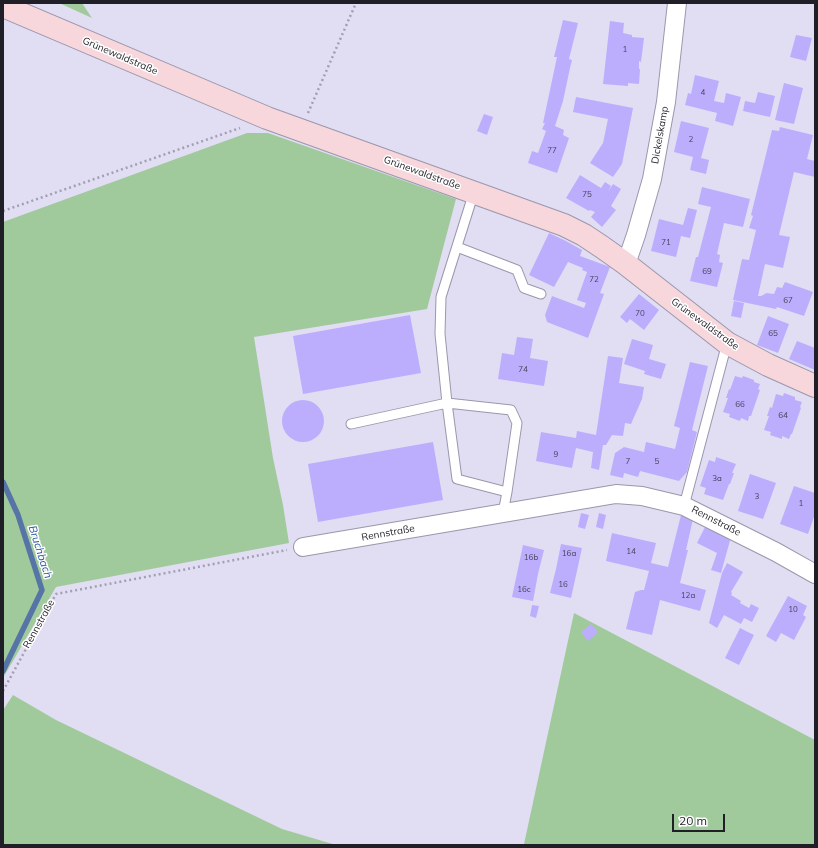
<!DOCTYPE html>
<html>
<head>
<meta charset="utf-8">
<style>
	body { margin:0 }
	#map { position:relative; width:818px; height:848px; overflow:hidden; background:#e1def4; font-family:Mulish,sans-serif }
	canvas { display:block }
	.frame { position:absolute; inset:0; border:4px solid #201f27; pointer-events:none }
	.scale { position:absolute; left:672px; top:814px; width:53px; height:18px; box-sizing:border-box; border:2px solid #201f27; border-top:0; padding-left:5px; font-size:12px; line-height:14px; white-space:nowrap; color:#201f27; -webkit-text-stroke:3px #fff; paint-order:stroke }
</style>
</head>
<body>
<div id="map">
<canvas width="818" height="848"></canvas>
<div class="frame"></div>
<div class="scale">20 m</div>
</div>
<script>
const ctx = document.querySelector('canvas').getContext('2d');
ctx.lineJoin = 'round';
function paint(path, color) {
  ctx.fillStyle = color;
  ctx.fill(path, 'evenodd');
}
function shape(rows) {
  const path = new Path2D();
  for (const r of rows) {
    if (r.length === 3) {
      path.moveTo(r[0] + r[2], r[1]);
      path.arc(r[0], r[1], r[2], 0, 2 * Math.PI);
      continue;
    }
    path.moveTo(r[0], r[1]);
    for (let i = 2; i < r.length; i += 2) path.lineTo(r[i], r[i + 1]);
  }
  return path;
}
function stroke(path, color, width, dash) {
  ctx.strokeStyle = color;
  ctx.lineWidth = width;
  ctx.lineCap = dash ? 'butt' : 'round';
  ctx.setLineDash(dash || []);
  ctx.stroke(path);
}
function drawText(font, color, halo, rows, align = 'center') {
  ctx.font = font + ' Mulish,sans-serif';
  ctx.lineWidth = 3;
  ctx.setLineDash([]);
  ctx.textBaseline = 'middle';
  ctx.strokeStyle = halo;
  ctx.fillStyle = color;
  for (const [text, x, y, turn = 0] of rows) {
    ctx.save();
    ctx.translate(x, y);
    ctx.rotate((+turn || 0) * Math.PI / 180);
    ctx.textAlign = isNaN(turn) ? turn : align;
    if (halo) ctx.strokeText(text, 0, 0);
    ctx.fillText(text, 0, 0);
    ctx.restore();
  }
}
paint(shape([
	[59,3,82,3,92,18],
	[247,133,268,133,456,199,427,309,254,337,273,458,283,505,289,543,56,587,3,678,3,222],
	[574,613,815,740,815,845,513,845,524,844],
	[13,695,56,720,282,829,336,845,3,845,3,710]
]), '#a1ca9c');
stroke(shape([
	[3,482,18,515,42,590,3,671]
]), '#5774a6', 5.5);
paint(shape([
	[563,20,578,23,569,59,572,60,570,68,563,101,555,126,564,130,563,135,569,138,557,173,528,163,532,151,538,153,546,131,542,129,545,123,543,123,557,57,554,57],
	[610,21,624,23,623,33,632,35,632,37,644,38,641,62,639,61,639,69,640,69,639,84,628,83,628,86,603,84],
	[796,35,812,38,806,61,790,57],
	[695,75,719,81,714,101,724,103,726,93,741,97,733,126,715,121,717,113,685,105,688,93,691,94],
	[784,83,803,88,794,124,775,120],
	[758,92,775,96,770,117,743,111,745,101,755,103],
	[576,97,633,108,622,164,613,177,590,163,603,143,608,119,573,112],
	[484,114,493,117,487,135,477,131],
	[681,121,709,128,701,158,709,160,706,174,690,170,693,157,674,152],
	[780,127,813,135,807,159,815,161,815,177,794,172,779,235,790,237,783,268,765,264,758,296,761,296,765,294,766,293,774,294,777,287,782,288,785,282,813,292,804,316,777,307,776,309,733,300,742,259,749,260,756,230,749,228,753,216,751,215,772,130,779,131],
	[580,175,601,188,605,182,611,186,608,192,613,184,621,189,611,206,616,210,602,227,591,217,595,212,590,210,589,211,566,198],
	[702,187,750,199,743,227,724,223,717,254,720,255,719,262,723,263,717,287,690,281,696,257,698,257,711,207,698,204],
	[688,208,697,210,690,238,681,236,676,257,651,251,659,219,683,225],
	[549,233,566,241,582,250,580,256,610,267,600,293,604,294,588,338,547,322,545,315,552,296,584,308,586,303,577,300,587,272,582,270,583,268,568,262,554,287,529,275],
	[639,294,659,310,644,330,630,319,627,323,620,317],
	[734,301,744,303,741,318,731,316],
	[410,315,421,373,303,394,293,336],
	[768,316,789,324,778,353,757,345],
	[517,337,533,339,530,358,548,361,544,386,498,379,502,353,514,355],
	[632,339,653,345,649,359,666,364,661,379,644,374,645,371,624,364],
	[797,341,815,348,815,370,789,359],
	[608,356,623,358,619,383,644,387,642,399,631,424,625,423,623,436,612,435,606,445,603,445,599,470,591,468,593,452,576,448,572,468,536,461,541,432,576,438,577,431,596,435],
	[690,362,708,366,692,430,697,432,687,472,679,481,640,471,638,477,624,473,623,478,610,475,615,453,624,447,644,452,646,442,675,449,680,428,674,426],
	[735,376,742,378,743,376,754,380,754,382,760,384,758,389,760,390,751,416,749,416,748,421,741,418,740,421,729,417,730,414,723,412,728,398,726,398,729,389,730,390],
	[784,393,795,397,795,400,802,402,800,407,801,408,792,434,791,434,789,439,782,436,782,439,770,435,771,432,764,430,769,416,767,416,770,407,772,408,776,394,783,396],
	[303,421,21],
	[433,442,443,500,318,522,308,464],
	[716,457,736,464,732,473,734,473,730,484,729,484,723,500,704,494,706,488,700,486,709,460,715,462],
	[750,474,776,483,763,519,738,511],
	[794,486,815,493,815,514,808,534,780,524],
	[581,513,589,515,585,529,578,527],
	[599,513,606,515,603,529,596,527],
	[681,515,693,519,686,550,688,550,686,558,680,583,706,590,700,611,660,600,652,635,626,629,635,592,641,590,644,590,649,571,606,561,612,533,656,543,651,563,668,567],
	[706,525,731,537,721,573,711,570,717,553,697,543],
	[561,544,582,548,571,598,550,593,556,569],
	[523,545,544,550,538,574,533,601,512,597],
	[727,563,743,572,731,592,732,593,731,595,741,601,740,603,749,608,751,604,759,608,752,622,744,618,741,624,724,615,717,628,709,623,722,573],
	[788,596,807,606,803,615,806,617,794,640,781,633,776,642,766,636],
	[532,605,539,606,536,618,530,616],
	[591,624,598,632,588,641,581,632],
	[740,628,754,635,739,665,725,658]
]), '#bcaefd');
const lane = shape([
	[457,247,517,270,524,288,541,294],
	[351,424,447,403,440,334,441,297,474,192],
	[684,506,727,343],
	[503,513,507,492,517,423,511,410,447,403,457,479,507,492]
]);
const street = shape([
	[626,264,636,235,652,179,666,102,677,3],
	[303,547,616,494,642,496,684,506,776,552,815,574]
]);
const secondary = shape([
	[3,6,267,118,564,225,584,235,602,247,626,264,727,343,768,365,815,386]
]);
stroke(lane, '#9a97ac', 11);
stroke(street, '#9a97ac', 20);
stroke(secondary, '#9a97ac', 24);
stroke(shape([
	[308,113,356,3],
	[3,211,240,128],
	[3,691,56,594,287,550]
]), '#a19fb0', 2.5, [2, 3]);
stroke(lane, '#fff', 9);
stroke(street, '#fff', 18);
stroke(secondary, '#f7d6dc', 22);
drawText('8px', '#47435c', null, [
	["1",625,50],
	["4",703,93],
	["2",691,140],
	["77",552,151],
	["75",587,195],
	["71",666,243],
	["69",707,272],
	["72",594,280],
	["67",788,301],
	["70",640,314],
	["65",773,334],
	["74",523,370],
	["66",740,405],
	["64",783,416],
	["9",556,455],
	["7",628,462],
	["5",657,462],
	["3a",717,479],
	["3",757,497],
	["1",801,504],
	["14",631,552],
	["16a",569,554],
	["16b",531,558],
	["16",563,585],
	["16c",524,590],
	["12a",688,596],
	["10",793,610]
]);
drawText('10px', '#201f27', '#fff', [
	["Grünewaldstraße",120,56,23],
	["Dickelskamp",660,135,-80],
	["Grünewaldstraße",422,173,20],
	["Grünewaldstraße",705,324,36],
	["Rennstraße",716,521,27],
	["Rennstraße",388,533,-10],
	["Rennstraße",39,624,-61]
]);
drawText('italic 11px', '#1b4f9f', '#fff', [
	["Bruchbach",40,552,72]
]);
</script>
</body>
</html>
